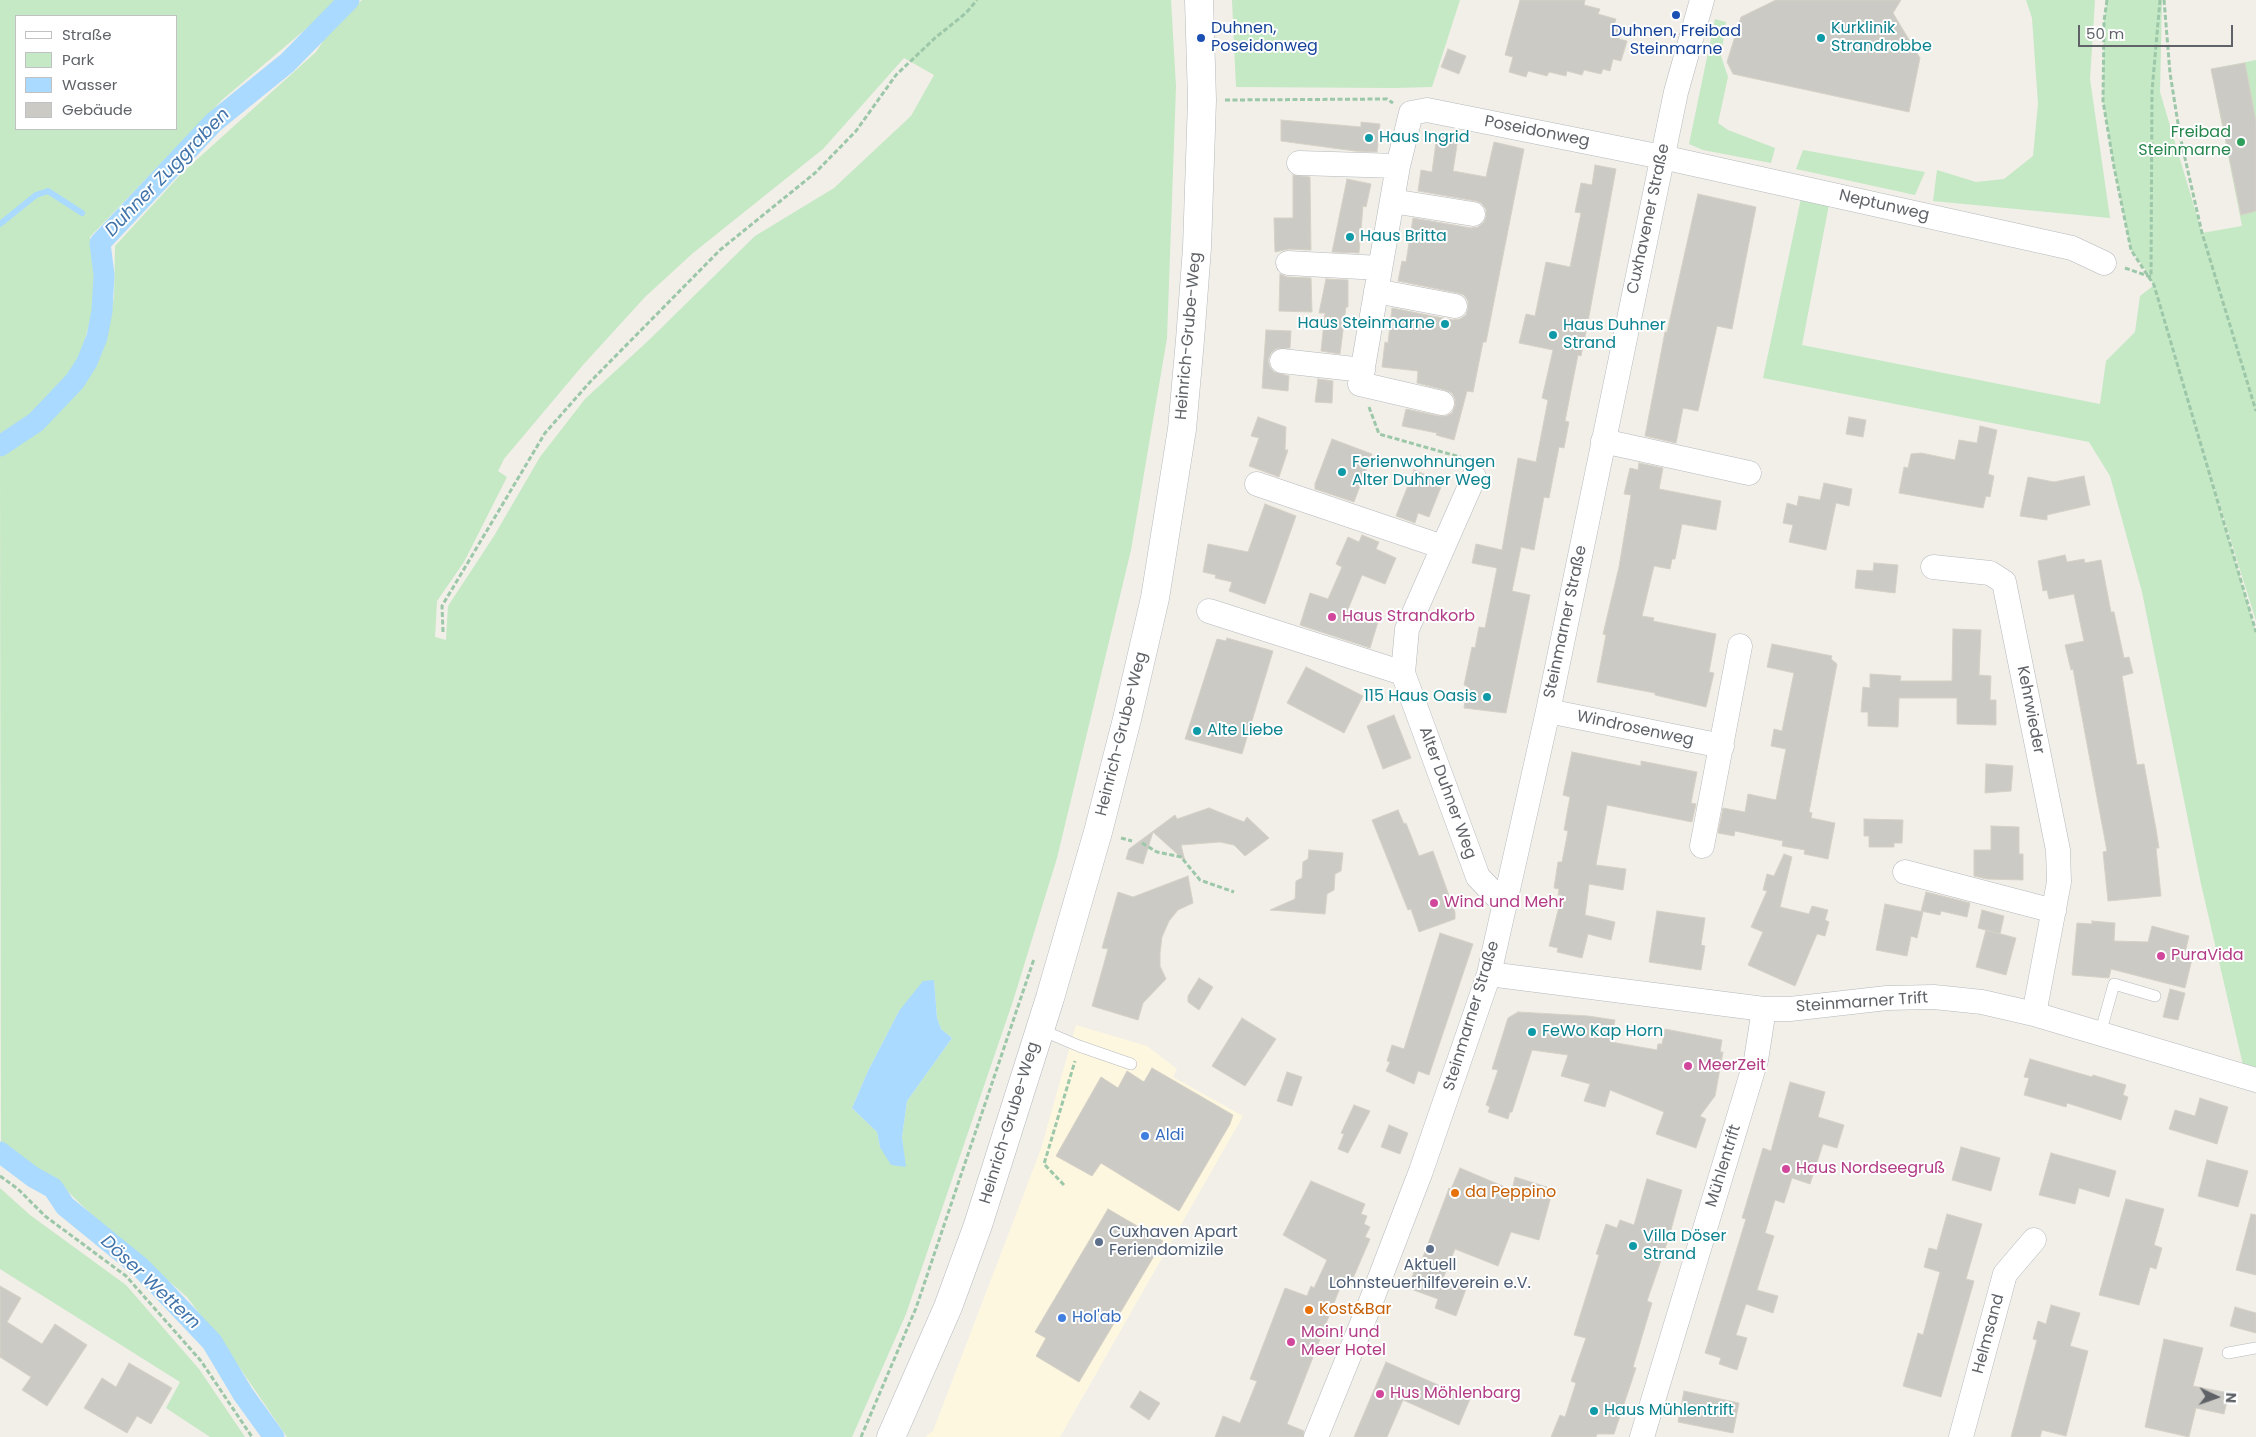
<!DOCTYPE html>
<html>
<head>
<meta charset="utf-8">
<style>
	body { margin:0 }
	#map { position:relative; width:2256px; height:1437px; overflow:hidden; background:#f1efe8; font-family:Poppins,sans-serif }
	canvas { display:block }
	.legend { position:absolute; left:15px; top:15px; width:162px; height:115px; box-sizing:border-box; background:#fff; border:1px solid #bfc1c3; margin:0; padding:6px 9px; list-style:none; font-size:15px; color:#5f6368 }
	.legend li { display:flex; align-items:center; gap:10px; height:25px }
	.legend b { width:25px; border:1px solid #bfc1c3 }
	.north { position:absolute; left:2191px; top:1372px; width:50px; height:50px; -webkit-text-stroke:4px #fff; paint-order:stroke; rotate:93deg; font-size:14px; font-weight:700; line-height:20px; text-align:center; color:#5f6368 }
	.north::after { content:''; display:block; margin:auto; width:18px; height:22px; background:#5f6368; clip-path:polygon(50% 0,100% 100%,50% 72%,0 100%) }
	.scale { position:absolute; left:2078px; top:25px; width:155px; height:22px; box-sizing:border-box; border:2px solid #5f6368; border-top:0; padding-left:6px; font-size:15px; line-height:18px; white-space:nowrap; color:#5f6368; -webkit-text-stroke:4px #fff; paint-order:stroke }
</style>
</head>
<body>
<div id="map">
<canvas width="2256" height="1437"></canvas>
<ul class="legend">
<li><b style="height:6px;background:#fff"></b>Straße</li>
<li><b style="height:14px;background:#c5e8c5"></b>Park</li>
<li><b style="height:14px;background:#aadaff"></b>Wasser</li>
<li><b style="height:14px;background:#cccac5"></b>Gebäude</li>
</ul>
<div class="north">N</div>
<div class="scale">50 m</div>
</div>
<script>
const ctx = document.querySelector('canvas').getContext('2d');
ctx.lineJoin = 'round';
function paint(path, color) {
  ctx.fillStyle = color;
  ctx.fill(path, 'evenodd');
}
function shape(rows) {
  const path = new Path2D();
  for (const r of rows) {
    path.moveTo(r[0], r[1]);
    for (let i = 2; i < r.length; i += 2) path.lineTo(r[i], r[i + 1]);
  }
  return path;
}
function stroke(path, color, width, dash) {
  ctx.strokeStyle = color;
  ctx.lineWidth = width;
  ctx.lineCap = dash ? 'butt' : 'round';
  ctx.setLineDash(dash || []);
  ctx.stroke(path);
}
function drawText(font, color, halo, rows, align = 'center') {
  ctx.font = font + ' Poppins,sans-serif';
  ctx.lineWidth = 4;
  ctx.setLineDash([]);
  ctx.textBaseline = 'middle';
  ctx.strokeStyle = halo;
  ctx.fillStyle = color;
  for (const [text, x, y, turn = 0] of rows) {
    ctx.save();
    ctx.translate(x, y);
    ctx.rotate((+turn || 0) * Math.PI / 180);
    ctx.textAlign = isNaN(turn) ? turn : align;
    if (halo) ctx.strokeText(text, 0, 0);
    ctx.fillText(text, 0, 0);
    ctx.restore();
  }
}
paint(shape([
	[1076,1025,1147,1046,1177,1069,1173,1077,1243,1116,1060,1437,925,1437,933,1431,1041,1149]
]), '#fef7e0');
paint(shape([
	[0,0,340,0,222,100,90,237,94,271,93,311,78,363,25,422,0,440],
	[16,16,176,16,176,129,16,129],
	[362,0,1171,0,1176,87,1167,338,1131,550,1057,858,1013,1001,906,1314,852,1437,287,1437,233,1358,187,1297,92,1215,63,1187,1,1142,0,455,45,423,79,392,105,341,114,297,115,246,182,173,316,52,333,26],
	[904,58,934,75,911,116,834,188,755,236,649,340,585,399,540,457,494,536,448,606,446,640,435,637,437,601,464,562,507,477,498,471,504,459,583,365,645,297,693,253,823,149],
	[934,981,937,1018,941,1029,952,1038,907,1101,902,1137,905,1166,880,1147,877,1132,852,1108,868,1071,899,1011],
	[1232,0,1460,0,1432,87,1394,88,1236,87],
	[2026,0,2095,0,2090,79,2110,218,1933,201,1937,170,1976,182,2004,179,2033,156,2038,104,2032,18],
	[2107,0,2162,0,2160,92,2202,233,2242,226,2211,69,2256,60,2256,621,2208,467,2256,632,2256,1080,2246,1078,2201,884,2142,592,2110,476,2089,442,1763,378,1803,189,1831,194,1802,345,2100,404,2106,361,2135,332,2140,296,2153,286,2151,277,2131,250,2114,167,2103,101,2104,21],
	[1715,19,1726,22,1721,56,1728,77,1718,123,1728,130,1775,148,1771,163,1703,150,1689,144],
	[1803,150,1925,172,1915,195,1796,169],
	[0,1188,30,1215,126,1285,199,1369,245,1437,210,1437,166,1408,180,1382,0,1269]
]), '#c5e8c5');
paint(shape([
	[934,980,937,1018,941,1029,952,1038,907,1101,902,1137,906,1167,891,1165,880,1147,877,1132,852,1108,868,1071,899,1011,923,981]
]), '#aadaff');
stroke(shape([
	[0,224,36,195,48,191,82,213]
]), '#aadaff', 6);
stroke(shape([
	[0,446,36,422,75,381,87,362,97,337,102,311,104,275,100,243,214,122,287,63,349,0],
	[0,1152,33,1177,53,1188,65,1206,140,1267,157,1284,212,1342,243,1394,274,1437]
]), '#aadaff', 21);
const building = shape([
	[1520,0,1585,0,1584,5,1600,9,1598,14,1616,19,1614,25,1622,27,1619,39,1627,41,1621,61,1613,59,1610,71,1603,69,1601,74,1584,70,1582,75,1567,71,1566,76,1549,72,1547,76,1528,71,1526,77,1509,72,1513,57,1505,55,1520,0],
	[1776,0,1901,0,1893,13,1920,58,1909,112,1733,74,1727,62,1741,17,1776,0],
	[1448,49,1466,56,1459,74,1441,67,1448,49],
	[2245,63,2256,122,2256,211,2241,215,2211,69,2245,63],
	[1281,120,1361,127,1361,122,1380,124,1377,152,1355,151,1281,141,1281,120],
	[1437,135,1458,138,1453,171,1486,177,1494,142,1524,149,1486,342,1483,342,1473,392,1467,391,1454,440,1436,435,1437,433,1402,426,1406,409,1439,416,1446,416,1452,413,1455,406,1455,399,1452,393,1445,390,1417,383,1418,371,1382,367,1385,342,1388,343,1392,308,1453,320,1460,319,1466,315,1468,309,1468,301,1464,295,1458,293,1398,281,1402,261,1406,262,1413,218,1471,228,1478,227,1484,222,1486,217,1486,209,1481,203,1476,201,1418,191,1421,170,1432,172,1437,135],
	[1595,165,1616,169,1587,327,1581,356,1578,355,1565,421,1569,422,1564,448,1559,447,1549,498,1544,497,1534,550,1521,547,1512,591,1530,595,1506,713,1464,708,1467,686,1464,685,1472,647,1475,648,1479,627,1485,628,1497,568,1472,563,1476,544,1502,550,1518,458,1536,462,1548,400,1542,398,1553,350,1519,343,1526,314,1535,316,1546,262,1570,267,1581,213,1575,212,1581,183,1592,185,1595,165],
	[1293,175,1310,177,1311,250,1289,249,1275,252,1274,218,1293,218,1293,175],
	[1347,179,1371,184,1366,207,1363,206,1359,253,1332,252,1347,179],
	[1698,194,1756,207,1732,329,1717,326,1698,411,1683,408,1676,443,1645,436,1665,332,1667,332,1698,194],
	[1280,274,1287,277,1311,278,1312,312,1279,311,1280,274],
	[1326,279,1348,280,1348,307,1346,307,1340,354,1321,351,1325,313,1319,313,1326,279],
	[1266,330,1291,331,1290,348,1276,349,1271,353,1268,360,1270,367,1274,372,1289,376,1288,391,1262,388,1266,330],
	[1318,379,1333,381,1332,403,1315,402,1318,379],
	[1258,417,1286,427,1285,450,1288,450,1279,477,1249,466,1259,438,1251,436,1258,417],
	[1849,417,1866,420,1863,437,1846,434,1849,417],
	[1980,426,1997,430,1988,474,1994,476,1990,497,1986,496,1983,508,1899,493,1904,467,1908,468,1911,454,1921,453,1955,460,1959,440,1977,443,1980,426],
	[1332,439,1372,454,1354,502,1315,489,1315,484,1332,439],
	[1639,463,1663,468,1659,489,1721,501,1716,530,1682,524,1675,559,1672,559,1670,569,1654,566,1642,616,1654,618,1653,621,1716,634,1709,672,1714,673,1706,707,1655,695,1655,693,1597,682,1606,635,1603,634,1619,567,1631,495,1624,494,1630,468,1638,470,1639,463],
	[1414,470,1443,482,1429,517,1418,513,1415,523,1396,516,1414,470],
	[2084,476,2090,505,2047,515,2047,520,2020,516,2028,477,2054,482,2084,476],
	[1824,483,1852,489,1849,506,1836,503,1826,550,1789,542,1793,525,1783,523,1787,503,1797,506,1799,496,1820,500,1824,483],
	[1265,504,1296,516,1265,604,1229,591,1232,582,1215,578,1216,575,1203,572,1208,544,1248,552,1265,504],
	[1362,535,1379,542,1376,549,1396,558,1385,584,1362,575,1347,612,1378,622,1370,648,1300,625,1310,593,1328,599,1342,567,1336,564,1348,537,1359,542,1362,535],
	[2065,555,2067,562,2084,559,2085,563,2101,560,2111,612,2114,612,2124,658,2129,657,2133,673,2122,676,2137,765,2144,764,2156,829,2159,848,2156,848,2161,896,2108,901,2103,852,2107,851,2073,669,2071,670,2065,645,2084,641,2074,594,2049,599,2047,590,2043,591,2038,561,2065,555],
	[1874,563,1898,565,1895,593,1855,588,1857,570,1873,571,1874,563],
	[1953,629,1981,630,1979,675,1991,676,1990,700,1996,700,1996,725,1957,724,1957,698,1899,698,1898,727,1868,726,1868,712,1861,712,1863,687,1870,688,1870,674,1901,676,1900,681,1952,681,1953,629],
	[1227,638,1273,651,1242,754,1185,739,1217,639,1226,641,1227,638],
	[1772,644,1832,656,1831,659,1837,664,1809,812,1812,813,1811,818,1835,823,1828,859,1804,854,1805,850,1782,846,1783,841,1735,831,1734,836,1718,833,1723,808,1745,812,1748,794,1776,800,1786,749,1771,746,1774,729,1782,731,1794,673,1767,667,1772,644],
	[1306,667,1363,696,1344,733,1287,703,1306,667],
	[1394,715,1411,758,1383,769,1367,726,1394,715],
	[1572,752,1641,766,1641,761,1697,772,1691,803,1696,804,1692,822,1607,805,1596,865,1626,869,1623,890,1589,884,1585,915,1615,922,1611,940,1588,934,1582,958,1557,952,1558,948,1549,946,1562,895,1558,895,1559,889,1554,888,1558,862,1562,862,1568,831,1564,830,1570,797,1563,795,1572,752],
	[1986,764,2013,766,2011,791,1985,793,1986,764],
	[1209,808,1244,822,1247,817,1269,838,1245,856,1234,845,1220,842,1181,845,1185,861,1153,832,1143,864,1126,859,1129,849,1175,815,1177,819,1209,808],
	[1398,810,1404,824,1406,823,1419,856,1433,851,1455,912,1455,919,1419,932,1411,909,1408,910,1372,820,1398,810],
	[1864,819,1903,820,1902,843,1894,843,1894,847,1869,847,1869,836,1864,836,1864,819],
	[1991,826,2019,827,2019,854,2023,854,2023,880,1987,879,1974,876,1974,850,1991,850,1991,826],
	[1309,850,1343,853,1341,871,1335,874,1334,890,1327,894,1325,914,1270,910,1295,899,1296,881,1302,878,1303,862,1308,859,1309,850],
	[1784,854,1792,857,1780,907,1809,914,1812,906,1828,910,1825,920,1829,922,1825,936,1817,934,1795,986,1748,965,1763,932,1751,927,1767,891,1763,890,1767,874,1774,876,1784,854],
	[1188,876,1193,903,1178,910,1169,921,1162,937,1160,953,1160,966,1166,979,1143,1003,1138,1020,1092,1006,1108,949,1102,948,1118,892,1133,897,1188,876],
	[1926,892,1970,903,1967,917,1941,911,1940,915,1921,911,1926,892],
	[1885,904,1923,912,1917,938,1911,936,1907,956,1876,950,1885,904],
	[1982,910,2004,916,2000,934,1978,928,1982,910],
	[1657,911,1705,918,1701,945,1705,946,1701,970,1649,962,1657,911],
	[2092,921,2115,923,2114,941,2148,942,2152,926,2189,936,2185,953,2193,955,2185,988,2111,969,2109,978,2072,975,2077,923,2092,924,2092,921],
	[1986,930,2016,938,2006,975,1976,967,1986,930],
	[1440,933,1473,944,1429,1075,1418,1071,1414,1084,1386,1071,1390,1062,1387,1061,1392,1045,1404,1049,1440,933],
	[1199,978,1213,987,1199,1010,1188,1002,1188,996,1199,978],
	[2170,989,2185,993,2178,1020,2163,1017,2170,989],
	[1518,1012,1588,1016,1615,1020,1611,1042,1657,1050,1658,1044,1662,1044,1665,1029,1722,1040,1720,1052,1723,1052,1715,1096,1700,1116,1706,1119,1696,1148,1656,1134,1664,1112,1610,1090,1605,1107,1584,1101,1590,1084,1561,1076,1568,1055,1532,1050,1512,1112,1510,1112,1508,1119,1488,1112,1490,1107,1486,1105,1498,1070,1492,1069,1508,1018,1518,1012],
	[1242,1018,1276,1039,1245,1086,1212,1066,1242,1018],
	[2030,1059,2092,1077,2093,1075,2126,1085,2123,1095,2128,1097,2121,1120,2067,1103,2066,1107,2024,1095,2029,1078,2024,1077,2030,1059],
	[1152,1068,1233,1115,1230,1124,1179,1211,1101,1163,1092,1176,1056,1156,1101,1077,1118,1088,1127,1071,1144,1082,1152,1068],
	[1287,1072,1302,1077,1292,1106,1277,1101,1287,1072],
	[1790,1082,1825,1092,1818,1117,1844,1125,1837,1148,1823,1144,1810,1184,1792,1178,1784,1203,1775,1200,1765,1233,1774,1236,1757,1290,1778,1296,1773,1313,1746,1304,1736,1335,1747,1338,1737,1370,1719,1364,1721,1358,1705,1353,1746,1219,1742,1218,1763,1148,1771,1151,1790,1082],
	[2200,1098,2228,1107,2217,1144,2169,1129,2175,1110,2195,1116,2200,1098],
	[1354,1105,1370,1111,1348,1153,1338,1149,1344,1134,1341,1133,1354,1105],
	[1389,1125,1408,1133,1400,1154,1381,1147,1389,1125],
	[1961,1147,2000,1158,1991,1191,1952,1180,1961,1147],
	[2051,1153,2116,1171,2109,1197,2079,1188,2075,1204,2039,1195,2051,1153],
	[2207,1160,2248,1171,2238,1207,2198,1196,2207,1160],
	[1460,1168,1512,1190,1515,1177,1553,1189,1539,1240,1511,1232,1498,1266,1455,1249,1442,1281,1466,1289,1456,1316,1435,1308,1438,1299,1408,1288,1417,1264,1420,1265,1449,1188,1451,1189,1460,1168],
	[1647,1179,1682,1190,1669,1237,1647,1301,1652,1303,1633,1367,1636,1368,1614,1434,1597,1434,1596,1437,1551,1437,1560,1415,1565,1417,1576,1383,1571,1381,1586,1338,1574,1335,1599,1255,1596,1254,1606,1224,1617,1228,1620,1220,1634,1225,1647,1179],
	[1311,1181,1365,1204,1361,1214,1367,1216,1364,1224,1370,1227,1365,1237,1370,1239,1351,1283,1343,1280,1287,1424,1304,1431,1303,1437,1215,1437,1223,1416,1240,1423,1257,1381,1250,1379,1285,1288,1307,1296,1311,1286,1314,1288,1327,1260,1283,1235,1311,1181],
	[2126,1199,2164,1209,2154,1245,2162,1248,2156,1269,2150,1267,2139,1305,2099,1295,2126,1199],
	[1108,1209,1163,1241,1079,1382,1036,1356,1046,1338,1035,1332,1108,1209],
	[1947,1214,1982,1224,1966,1279,1974,1281,1941,1397,1903,1386,1918,1333,1923,1335,1940,1272,1924,1267,1929,1248,1937,1250,1947,1214],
	[2251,1214,2256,1215,2256,1275,2236,1270,2251,1214],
	[0,1286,21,1298,7,1322,42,1344,55,1324,87,1345,47,1406,22,1390,31,1377,0,1357,0,1286],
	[2051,1305,2080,1313,2070,1346,2088,1351,2066,1436,2042,1430,2040,1437,2011,1437,2037,1340,2033,1339,2038,1321,2046,1324,2051,1305],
	[2235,1307,2256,1313,2256,1333,2230,1326,2235,1307],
	[2164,1339,2203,1348,2193,1386,2229,1393,2224,1414,2196,1408,2189,1437,2145,1427,2164,1339],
	[1386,1362,1470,1399,1459,1425,1403,1400,1387,1437,1354,1437,1386,1362],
	[129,1363,172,1388,151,1424,137,1416,127,1433,84,1408,102,1378,116,1387,129,1363],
	[1140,1391,1160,1403,1149,1420,1130,1407,1140,1391],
	[1684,1391,1739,1403,1733,1433,1678,1422,1684,1391]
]);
paint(building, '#cccac5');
stroke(building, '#d6d1c6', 1);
const service = shape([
	[1039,1029,1079,1046,1131,1064],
	[2100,1034,2114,984,2155,996],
	[2228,1353,2256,1348]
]);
const minor = shape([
	[1299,163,1398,166],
	[1392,201,1473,214],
	[1288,263,1380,268],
	[1376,291,1455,306],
	[1282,361,1363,370],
	[1442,403,1360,384,1398,166,1411,113,1427,110,1662,157,2072,248,2104,263],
	[1603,441,1749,473],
	[1474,477,1407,629,1403,673,1478,877,1505,905],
	[1257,484,1443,547],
	[1933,567,1990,573,2004,582,2058,850,2059,882,2034,1014],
	[1209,611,1403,673],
	[1548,711,1722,746],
	[1702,846,1740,646],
	[1905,872,2054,911],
	[1489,974,1764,1009,1790,1009,1887,998,1934,997,1982,1002,2034,1014,2256,1080],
	[1316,1437,1370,1304,1421,1171,1489,974,1548,711,1676,92,1702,0],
	[1642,1437,1756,1060,1764,1009],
	[1961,1437,2005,1274,2034,1240]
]);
const tertiary = shape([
	[891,1437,948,1307,978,1225,1050,998,1098,832,1127,719,1155,598,1182,429,1190,340,1197,248,1202,100,1199,0]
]);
stroke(service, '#b5b8bc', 12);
stroke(minor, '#b5b8bc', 25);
stroke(tertiary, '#b5b8bc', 29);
stroke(shape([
	[2107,0,2104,21,2103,101,2114,167,2131,250,2154,285,2256,632],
	[2164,0,2170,73,2180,136,2202,233,2256,411],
	[1225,100,1387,99,1393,103],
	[2125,268,2151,277,2152,91,2160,0],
	[1369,407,1379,434,1460,457,1462,461],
	[443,632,442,606,545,433,590,382,720,250,815,173,856,131,896,75,935,38,966,13,977,0],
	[1121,838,1132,841],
	[1142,843,1157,852,1181,857,1200,880,1234,892],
	[0,1176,18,1189,45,1216,126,1276,201,1361,252,1437],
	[1064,1185,1044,1164,1075,1061],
	[861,1437,916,1308,1034,959]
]), '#9cc7a9', 3, [5, 2.5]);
stroke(service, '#fff', 11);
stroke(minor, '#fff', 24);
stroke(tertiary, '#fff', 28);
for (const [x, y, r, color] of [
	[1676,15,5,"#1a4fb4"],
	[1201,38,5,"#1a4fb4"],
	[1821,38,5,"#0f9aa8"],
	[1369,138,5,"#0f9aa8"],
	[2241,142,5,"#2e9e5b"],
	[1350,237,5,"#0f9aa8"],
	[1445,324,5,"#0f9aa8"],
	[1553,335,5,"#0f9aa8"],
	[1342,472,5,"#0f9aa8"],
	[1332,617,5,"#d1479c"],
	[1487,697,5,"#0f9aa8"],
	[1197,731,5,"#0f9aa8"],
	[1434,903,5,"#d1479c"],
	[2161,956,5,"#d1479c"],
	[1532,1032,5,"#0f9aa8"],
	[1688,1066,5,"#d1479c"],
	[1145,1136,5,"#3f7fe0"],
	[1786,1169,5,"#d1479c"],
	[1455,1193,5,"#e8710a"],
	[1099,1242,5,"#5c6f8a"],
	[1633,1246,5,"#0f9aa8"],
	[1430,1249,5,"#5c6f8a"],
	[1309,1310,5,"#e8710a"],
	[1062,1318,5,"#3f7fe0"],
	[1291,1342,5,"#d1479c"],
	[1380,1394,5,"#d1479c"],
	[1594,1411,5,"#0f9aa8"]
]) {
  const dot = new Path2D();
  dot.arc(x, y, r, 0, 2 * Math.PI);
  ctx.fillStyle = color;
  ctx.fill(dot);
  stroke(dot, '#fff', 2);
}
drawText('16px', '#164399', '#fff', [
	["Duhnen,",1211,29],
	["Poseidonweg",1211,47],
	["Duhnen, Freibad",1676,32,"center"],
	["Steinmarne",1676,50,"center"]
], 'left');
drawText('16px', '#0d838f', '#fff', [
	["Kurklinik",1831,29],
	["Strandrobbe",1831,47],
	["Haus Ingrid",1379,138],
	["Haus Britta",1360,237],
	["Haus Steinmarne",1435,324,"right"],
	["Haus Duhner",1563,326],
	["Strand",1563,344],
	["Ferienwohnungen",1352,463],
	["Alter Duhner Weg",1352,481],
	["115 Haus Oasis",1477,697,"right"],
	["Alte Liebe",1207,731],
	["FeWo Kap Horn",1542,1032],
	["Villa Döser",1643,1237],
	["Strand",1643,1255],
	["Haus Mühlentrift",1604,1411]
], 'left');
drawText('16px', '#5f6368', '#fff', [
	["Poseidonweg",1537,132,11],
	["Neptunweg",1884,206,13],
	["Cuxhavener Straße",1649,219,-78],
	["Heinrich-Grube-Weg",1189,336,-85],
	["Steinmarner Straße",1566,622,-78],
	["Kehrwieder",2030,710,79],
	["Windrosenweg",1635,729,12],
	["Heinrich-Grube-Weg",1122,734,-76],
	["Alter Duhner Weg",1447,793,70],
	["Steinmarner Trift",1862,1003,-4],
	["Steinmarner Straße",1472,1016,-73],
	["Heinrich-Grube-Weg",1010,1123,-73],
	["Mühlentrift",1724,1166,-73],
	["Helmsand",1989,1334,-75]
]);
drawText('16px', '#27864d', '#fff', [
	["Freibad",2231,133],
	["Steinmarne",2231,151]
], 'right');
drawText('16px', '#b23c85', '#fff', [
	["Haus Strandkorb",1342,617],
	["Wind und Mehr",1444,903],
	["PuraVida",2171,956],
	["MeerZeit",1698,1066],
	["Haus Nordseegruß",1796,1169],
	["Moin! und",1301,1333],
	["Meer Hotel",1301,1351],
	["Hus Möhlenbarg",1390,1394]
], 'left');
drawText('16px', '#366cbe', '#fff', [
	["Aldi",1155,1136],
	["Hol'ab",1072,1318]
], 'left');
drawText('16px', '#c56008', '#fff', [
	["da Peppino",1465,1193],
	["Kost&Bar",1319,1310]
], 'left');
drawText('16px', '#4e5e75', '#fff', [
	["Cuxhaven Apart",1109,1233],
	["Feriendomizile",1109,1251],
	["Aktuell",1430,1266,"center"],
	["Lohnsteuerhilfeverein e.V.",1430,1284,"center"]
], 'left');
drawText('italic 18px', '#4174aa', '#fff', [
	["Duhner Zuggraben",168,173,-46],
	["Döser Wettern",150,1283,43]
]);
</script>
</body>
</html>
